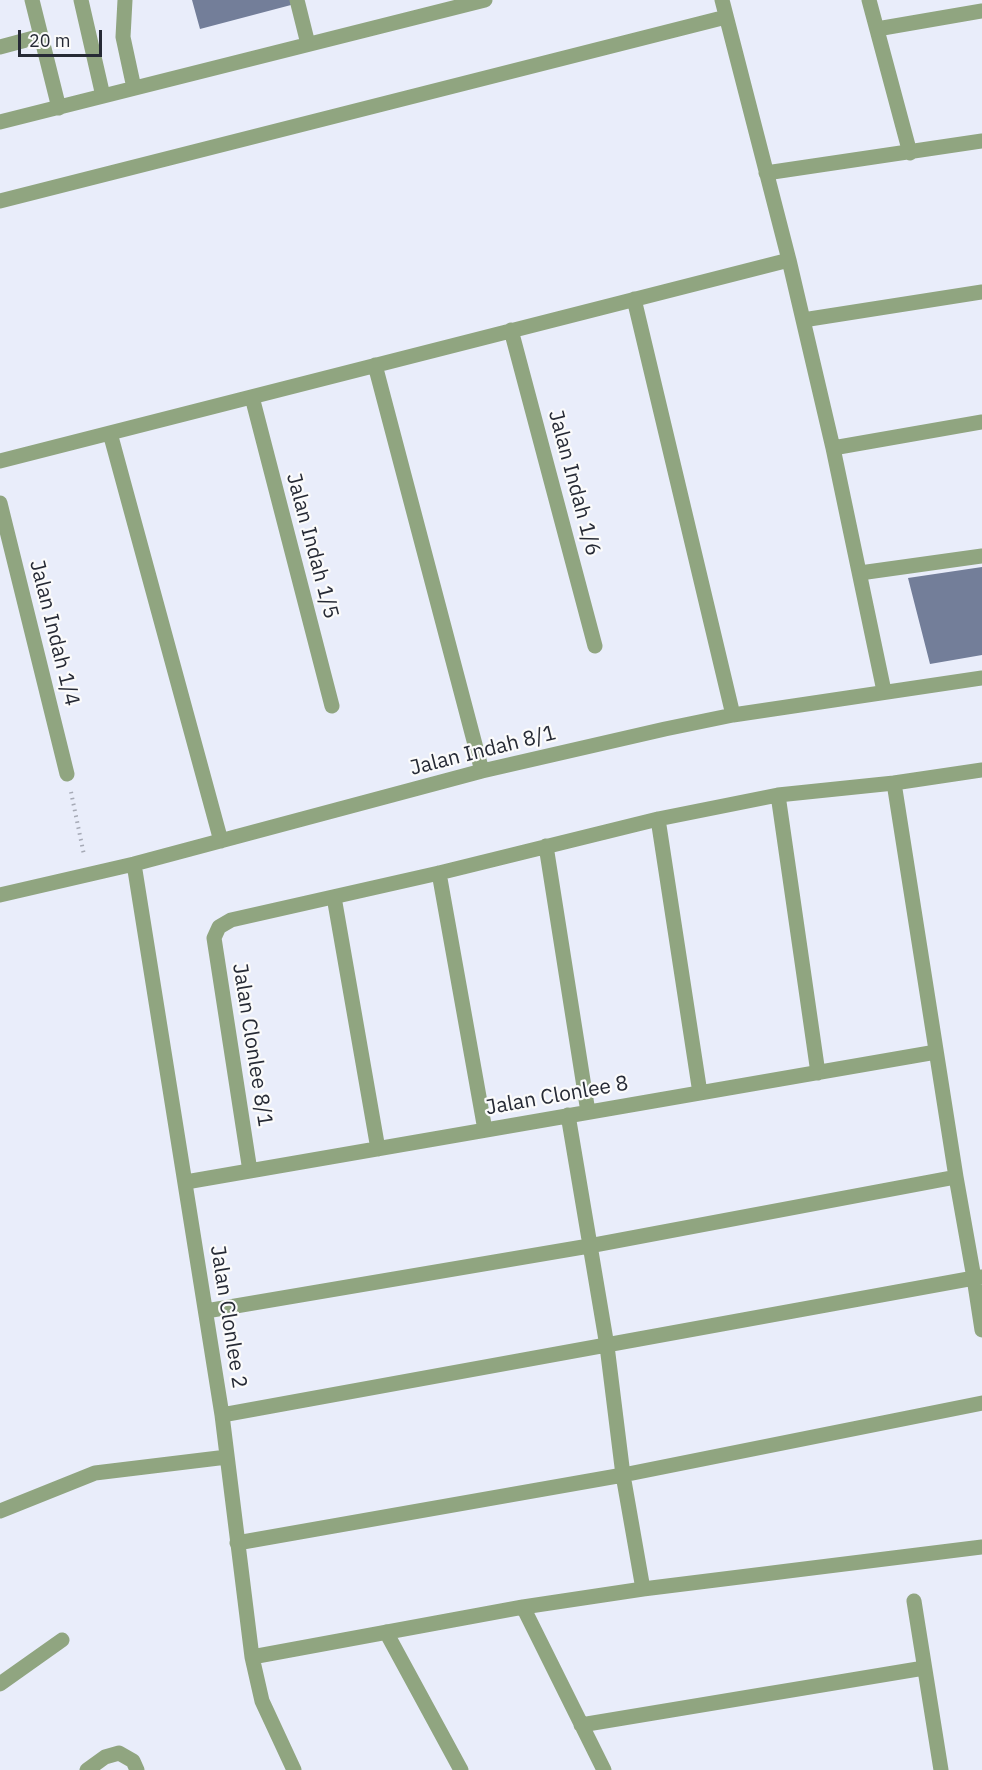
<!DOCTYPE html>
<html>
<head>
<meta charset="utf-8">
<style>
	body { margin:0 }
	#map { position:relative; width:982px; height:1770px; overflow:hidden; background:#e9edfa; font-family:"IBM Plex Sans",sans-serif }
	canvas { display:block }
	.scale { position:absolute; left:18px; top:30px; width:84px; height:27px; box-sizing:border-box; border:3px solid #262a35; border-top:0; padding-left:8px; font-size:18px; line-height:21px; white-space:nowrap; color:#262a35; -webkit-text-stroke:4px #fbfbfb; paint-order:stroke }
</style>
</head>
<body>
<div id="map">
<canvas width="982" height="1770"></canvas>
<div class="scale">20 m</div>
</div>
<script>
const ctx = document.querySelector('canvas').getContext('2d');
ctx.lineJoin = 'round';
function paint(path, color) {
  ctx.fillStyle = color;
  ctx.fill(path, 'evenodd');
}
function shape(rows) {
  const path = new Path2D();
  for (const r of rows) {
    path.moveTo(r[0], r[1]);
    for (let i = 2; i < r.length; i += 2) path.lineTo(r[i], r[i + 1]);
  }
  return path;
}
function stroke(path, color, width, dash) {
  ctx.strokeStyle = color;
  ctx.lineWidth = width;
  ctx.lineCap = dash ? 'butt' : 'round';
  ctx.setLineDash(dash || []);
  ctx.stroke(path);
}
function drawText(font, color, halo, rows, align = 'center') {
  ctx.font = font + ' "IBM Plex Sans",sans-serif';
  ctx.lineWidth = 4.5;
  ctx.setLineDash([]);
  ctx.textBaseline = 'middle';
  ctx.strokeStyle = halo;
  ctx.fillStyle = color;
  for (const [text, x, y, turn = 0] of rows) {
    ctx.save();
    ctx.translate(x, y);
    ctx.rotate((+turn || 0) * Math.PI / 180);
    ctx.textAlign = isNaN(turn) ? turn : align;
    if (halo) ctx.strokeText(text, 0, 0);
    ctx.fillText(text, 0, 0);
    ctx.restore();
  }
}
paint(shape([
	[192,0,290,0,291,5,200,29],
	[982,567,982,655,930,664,908,578]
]), '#737e99');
stroke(shape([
	[71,792,84,855]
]), '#a6aab6', 4, [1.5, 4.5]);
stroke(shape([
	[32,0,59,108],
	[81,0,103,96],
	[125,0,123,37,134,88],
	[297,0,308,44],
	[722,0,789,260,833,448,884,691],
	[869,0,910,153],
	[877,29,982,11],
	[0,47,41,36],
	[0,122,485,0],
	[766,173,982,141],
	[0,201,726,17],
	[634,299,733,715],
	[803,320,982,292],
	[511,330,595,646],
	[375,365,482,771],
	[252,397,332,706],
	[110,433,221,841],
	[833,448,982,422],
	[0,461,789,260],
	[0,503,67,774],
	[860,573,982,556],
	[894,783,982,770],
	[778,795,818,1073],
	[658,819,700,1093],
	[546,846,588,1112],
	[134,864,222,1415,252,1657,262,1701,294,1770],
	[439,873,485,1130],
	[0,895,134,864,482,771,665,729,733,715,982,678],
	[334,897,378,1149],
	[568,1115,607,1346,623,1475,643,1589],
	[250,1171,214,938,219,927,231,920,439,873,658,819,778,795,894,783,956,1177,974,1278,982,1277],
	[186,1182,936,1052],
	[206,1311,589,1246,956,1177],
	[222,1415,974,1278,982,1330],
	[0,1511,95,1473,227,1457],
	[237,1543,623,1475,982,1403],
	[914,1601,941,1770],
	[523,1607,604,1770],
	[386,1632,461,1770],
	[252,1657,523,1607,643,1589,982,1547],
	[0,1684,62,1640],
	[581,1725,924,1668],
	[87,1770,105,1757,119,1753,133,1761,137,1770]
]), '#90a580', 15);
drawText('21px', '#262a35', '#fbfbfb', [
	["Jalan Indah 1/6",574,483,75],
	["Jalan Indah 1/5",312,546,75],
	["Jalan Indah 1/4",54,633,76],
	["Jalan Indah 8/1",483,751,-14],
	["Jalan Clonlee 8/1",252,1045,81],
	["Jalan Clonlee 8",557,1096,-10],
	["Jalan Clonlee 2",228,1317,81]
]);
</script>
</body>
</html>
